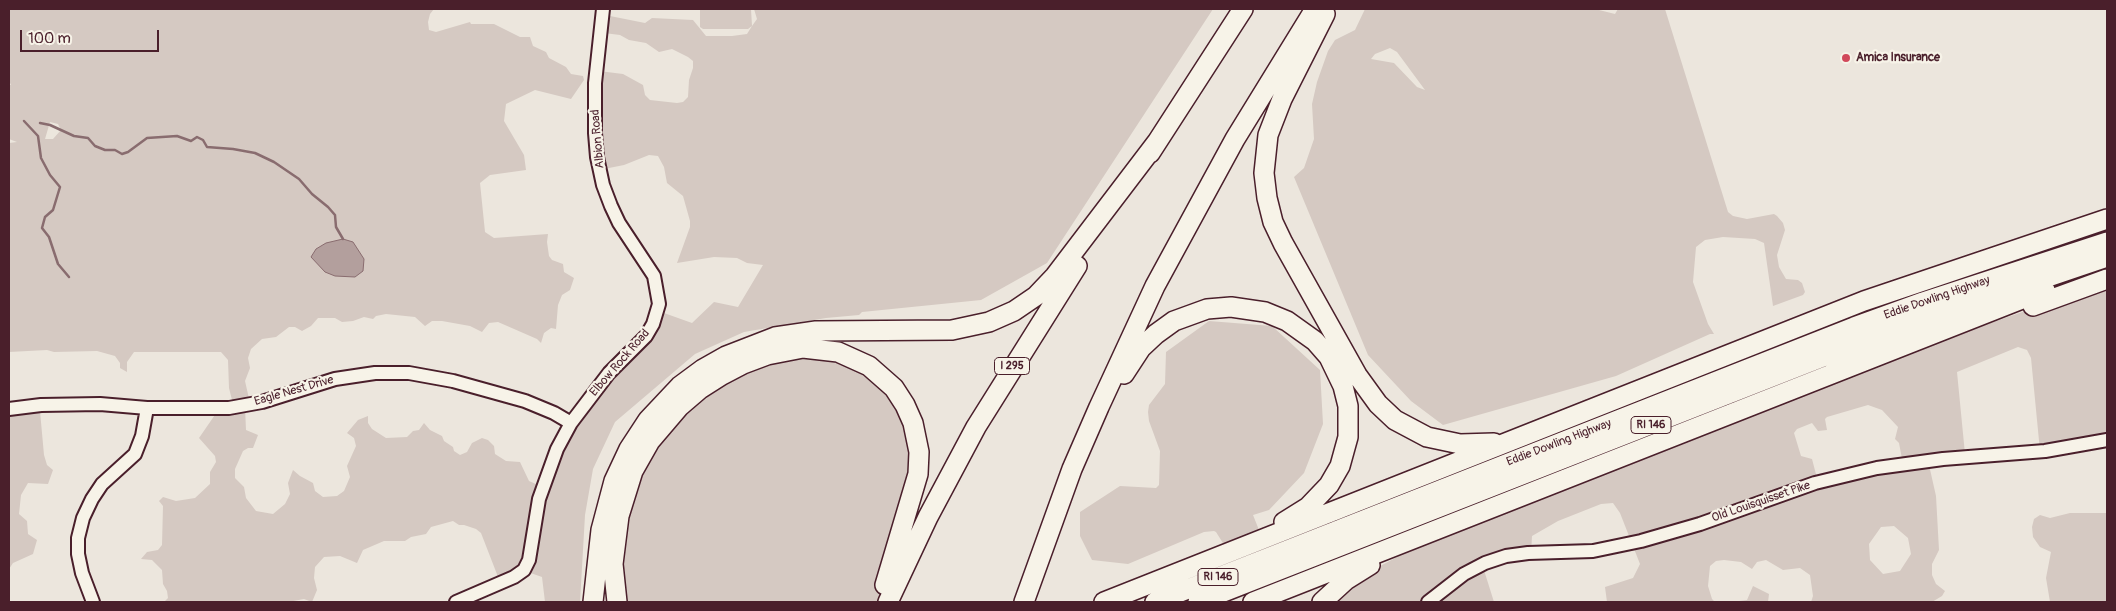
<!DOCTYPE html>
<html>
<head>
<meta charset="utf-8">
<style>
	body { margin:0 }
	#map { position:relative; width:2116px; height:611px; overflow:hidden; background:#ece6dd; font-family:Pangolin,sans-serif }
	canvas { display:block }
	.frame { position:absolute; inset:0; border:10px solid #4a1f2b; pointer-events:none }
	.scale { position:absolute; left:20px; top:30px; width:139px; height:22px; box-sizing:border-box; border:2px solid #4a1f2b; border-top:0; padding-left:6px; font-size:15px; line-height:18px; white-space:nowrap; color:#4a1f2b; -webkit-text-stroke:4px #f7f3e8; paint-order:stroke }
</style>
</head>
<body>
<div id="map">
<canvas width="2116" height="611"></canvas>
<div class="frame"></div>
<div class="scale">100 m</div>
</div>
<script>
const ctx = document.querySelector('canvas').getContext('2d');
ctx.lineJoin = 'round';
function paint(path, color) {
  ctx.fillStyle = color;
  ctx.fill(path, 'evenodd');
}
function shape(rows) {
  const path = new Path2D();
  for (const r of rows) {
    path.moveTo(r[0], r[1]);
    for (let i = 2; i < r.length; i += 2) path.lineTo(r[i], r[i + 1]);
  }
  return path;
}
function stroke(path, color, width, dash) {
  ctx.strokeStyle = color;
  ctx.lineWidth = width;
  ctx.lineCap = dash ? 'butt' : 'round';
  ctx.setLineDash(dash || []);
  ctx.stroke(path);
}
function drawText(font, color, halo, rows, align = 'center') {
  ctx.font = font + ' Pangolin,sans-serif';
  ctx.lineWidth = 4.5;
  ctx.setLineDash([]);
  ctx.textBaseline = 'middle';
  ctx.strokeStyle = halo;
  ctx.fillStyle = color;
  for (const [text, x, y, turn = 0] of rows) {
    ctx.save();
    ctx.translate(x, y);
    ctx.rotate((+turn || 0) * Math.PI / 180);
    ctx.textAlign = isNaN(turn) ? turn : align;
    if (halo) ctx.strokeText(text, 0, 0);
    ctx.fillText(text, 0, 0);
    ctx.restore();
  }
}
paint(shape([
	[9,9,434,9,430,14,428,22,429,30,436,32,470,22,471,24,494,24,520,37,530,37,533,46,546,52,549,58,566,67,571,74,583,76,584,80,571,99,535,90,506,104,504,121,524,155,526,170,490,175,480,183,485,232,494,238,548,234,547,242,549,256,552,260,563,264,564,272,574,278,570,290,562,295,558,305,556,329,551,328,544,333,541,343,537,339,498,322,489,323,482,332,470,326,442,321,432,321,425,326,415,317,386,314,376,316,373,319,364,317,353,321,342,322,335,318,318,318,311,326,302,331,295,327,289,327,276,337,262,339,251,349,248,358,250,368,245,381,250,403,245,407,246,430,258,435,253,448,248,448,243,451,235,469,235,478,244,487,246,498,256,511,273,514,285,504,290,494,288,483,293,470,300,476,313,483,315,491,323,497,337,496,344,491,350,477,347,466,356,446,354,438,347,433,358,420,368,416,368,423,372,429,386,438,407,437,413,431,419,430,424,423,430,430,442,436,444,441,453,447,454,451,460,455,467,452,472,443,482,438,488,440,494,446,495,454,506,461,520,462,529,481,545,488,548,487,574,427,660,314,664,313,692,323,714,302,738,307,763,265,747,263,737,258,714,257,677,263,690,227,690,221,683,196,667,183,664,167,658,156,649,155,624,165,604,169,602,166,599,71,623,74,643,85,645,95,650,100,677,103,683,102,688,97,689,80,693,68,693,61,688,57,672,49,659,52,646,43,629,40,620,35,604,33,605,15,645,23,652,18,693,20,706,36,732,36,747,34,752,26,748,29,703,29,700,27,700,9,751,9,752,26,757,19,754,9,1213,9,1047,263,981,300,862,312,859,315,826,318,744,332,695,354,615,422,593,469,585,515,580,602,545,602,542,577,522,570,500,582,481,533,476,529,464,525,459,525,453,521,431,527,426,534,411,537,405,541,384,541,363,550,357,563,340,556,324,557,315,567,314,578,317,590,312,602,304,599,288,602,164,602,168,598,167,591,163,584,162,570,152,560,141,559,147,552,158,550,162,545,163,506,159,501,163,497,176,501,195,498,210,484,210,472,216,462,215,456,199,438,219,409,233,404,229,388,228,360,221,352,134,352,127,362,127,372,120,368,120,363,115,356,97,351,54,352,47,350,9,352,9,143,17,142,9,139,9,85,11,85,9,81],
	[50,122,58,124,61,130,53,139,45,139],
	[1365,9,1595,9,1615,14,1618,9,1665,9,1728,212,1733,216,1747,219,1774,214,1777,216,1783,223,1785,230,1777,255,1779,267,1786,279,1798,280,1802,283,1805,292,1803,295,1773,306,1764,243,1755,239,1723,237,1705,240,1696,247,1693,282,1708,324,1714,334,1710,334,1616,376,1443,425,1411,401,1368,355,1294,177,1304,168,1314,139,1312,104,1317,82,1328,51,1335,40,1355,30],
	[1390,48,1397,52,1425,90,1417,87,1394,63,1371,59,1375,54],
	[2107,283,2107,441,2040,451,2031,358,2027,350,2018,347,1957,372,1965,454,1929,465,1936,496,1939,550,1932,564,1932,575,1936,584,1945,591,1942,596,1932,602,1811,602,1813,596,1810,575,1800,568,1783,570,1766,560,1757,562,1752,569,1741,562,1724,560,1716,561,1710,566,1708,586,1712,599,1715,602,1607,602,1605,587,1633,578,1640,564,1620,513,1613,503,1601,504,1558,521,1532,536,1531,554,1483,567,1494,602,1326,602,1341,587,1427,541,1894,356],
	[1868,405,1882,410,1898,427,1895,439,1899,443,1903,464,1818,482,1812,459,1801,456,1794,433,1797,429,1812,423,1818,431,1827,430,1825,419,1827,417],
	[1894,526,1908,538,1911,554,1900,571,1883,574,1870,560,1869,544,1881,527],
	[1209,321,1272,326,1320,370,1323,424,1304,473,1269,510,1253,515,1261,535,1228,551,1216,532,1214,531,1204,532,1128,564,1092,560,1080,536,1080,512,1120,486,1156,488,1159,485,1160,451,1149,421,1148,412,1149,405,1165,384,1166,352],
	[813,348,891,379,921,469,879,602,623,602,622,517,643,459,704,388],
	[40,411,44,455,47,465,53,470,48,484,28,483,21,495,19,514,27,521,28,534,37,540,33,554,13,563,9,569,9,414],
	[2070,513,2107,513,2107,602,2050,602,2046,578,2051,552,2040,547,2033,537,2032,527,2034,519,2040,515,2050,518],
	[1753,586,1769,594,1768,602,1731,602,1747,600]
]), '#d5c9c2');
const water = shape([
	[343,239,353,242,364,259,363,271,355,277,335,276,325,272,311,257,316,249,326,243,343,239]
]);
paint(water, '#b39f9d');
stroke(water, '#896c6f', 1);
stroke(shape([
	[24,121,38,136,41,158,50,175,60,187,53,210,45,217,42,228,49,237,58,264,69,277],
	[40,123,50,125,74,136,88,138,95,146,105,150,115,150,122,154,128,152,147,138,177,136,191,141,197,137,203,140,207,147,233,149,255,153,274,162,299,179,312,194,328,207,335,215,336,227,343,239]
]), '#896c6f', 2.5);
const minor = shape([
	[9,409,41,405,100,404,147,408,229,408,262,402,335,379,375,373,409,373,453,381,525,401,554,413,571,423],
	[93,602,82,573,78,554,78,538,83,518,92,499,102,484,135,454,142,436,147,408],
	[456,602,514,577,524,570,529,560,539,499,557,449,571,423,609,373,646,336,653,324,659,304,654,276,619,223,611,206,603,185,597,157,595,133,595,83,603,9],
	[1428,602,1464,574,1485,563,1506,556,1528,553,1593,551,1641,541,1700,524,1815,483,1877,468,1943,459,2045,451,2107,440]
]);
const highway = shape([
	[1325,14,1282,99,1268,135,1264,173,1267,198,1273,222,1283,243,1357,375,1378,404,1395,420,1427,437,1460,444,1494,443],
	[1150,153,1243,9],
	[2033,306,2107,279],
	[1124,374,1141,348,1156,334,1174,321,1207,309,1231,307,1265,312,1287,321,1315,341,1329,357,1343,386,1348,406,1348,437,1340,466,1329,485,1308,507,1284,522],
	[593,602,601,530,614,481,629,449,648,420,680,386,703,369,726,356,775,337,816,331,952,330,989,322,1014,311,1036,296,1055,276,1157,142],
	[617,602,613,564,619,516,633,471,650,441,679,407,700,389,722,375,743,364,767,355,803,348,838,352,869,366,894,388,905,405,913,423,919,452,918,474,885,585],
	[888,602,928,517,976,427,1077,266],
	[1024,602,1072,469,1099,407,1155,286,1235,139,1315,9],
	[1104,602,1864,301,2107,219],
	[1155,602,1854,327,1923,302,2107,242],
	[1198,602,1823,357,1977,301,2107,257],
	[1253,602,2045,290],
	[1322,602,1346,580,1370,565]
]);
stroke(minor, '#4a1f2b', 16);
stroke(highway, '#4a1f2b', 22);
stroke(minor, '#f7f3e8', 12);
stroke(highway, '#f7f3e8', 19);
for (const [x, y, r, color] of [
	[1846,58,5,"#d1495b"]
]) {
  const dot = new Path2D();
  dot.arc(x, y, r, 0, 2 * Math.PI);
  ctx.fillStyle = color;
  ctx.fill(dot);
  stroke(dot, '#f7f3e8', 2);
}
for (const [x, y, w] of [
	[1012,366,35],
	[1651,425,40],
	[1218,577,40]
]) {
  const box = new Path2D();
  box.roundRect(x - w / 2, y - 8.5, w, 17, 4);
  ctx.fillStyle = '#f7f3e8';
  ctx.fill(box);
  stroke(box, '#4a1f2b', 1);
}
drawText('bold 11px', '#4a1f2b', null, [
	["I 295",1012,366],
	["RI 146",1651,425],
	["RI 146",1218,577]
]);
drawText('bold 12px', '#4a1f2b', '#f7f3e8', [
	["Amica Insurance",1856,58]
], 'left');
drawText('12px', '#4a1f2b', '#f7f3e8', [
	["Albion Road",598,139,-95],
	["Eddie Dowling Highway",1937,298,-19],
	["Elbow Rock Road",620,363,-49],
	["Eagle Nest Drive",294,391,-16],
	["Eddie Dowling Highway",1559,443,-21],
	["Old Louisquisset Pike",1761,502,-19]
]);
</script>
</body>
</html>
